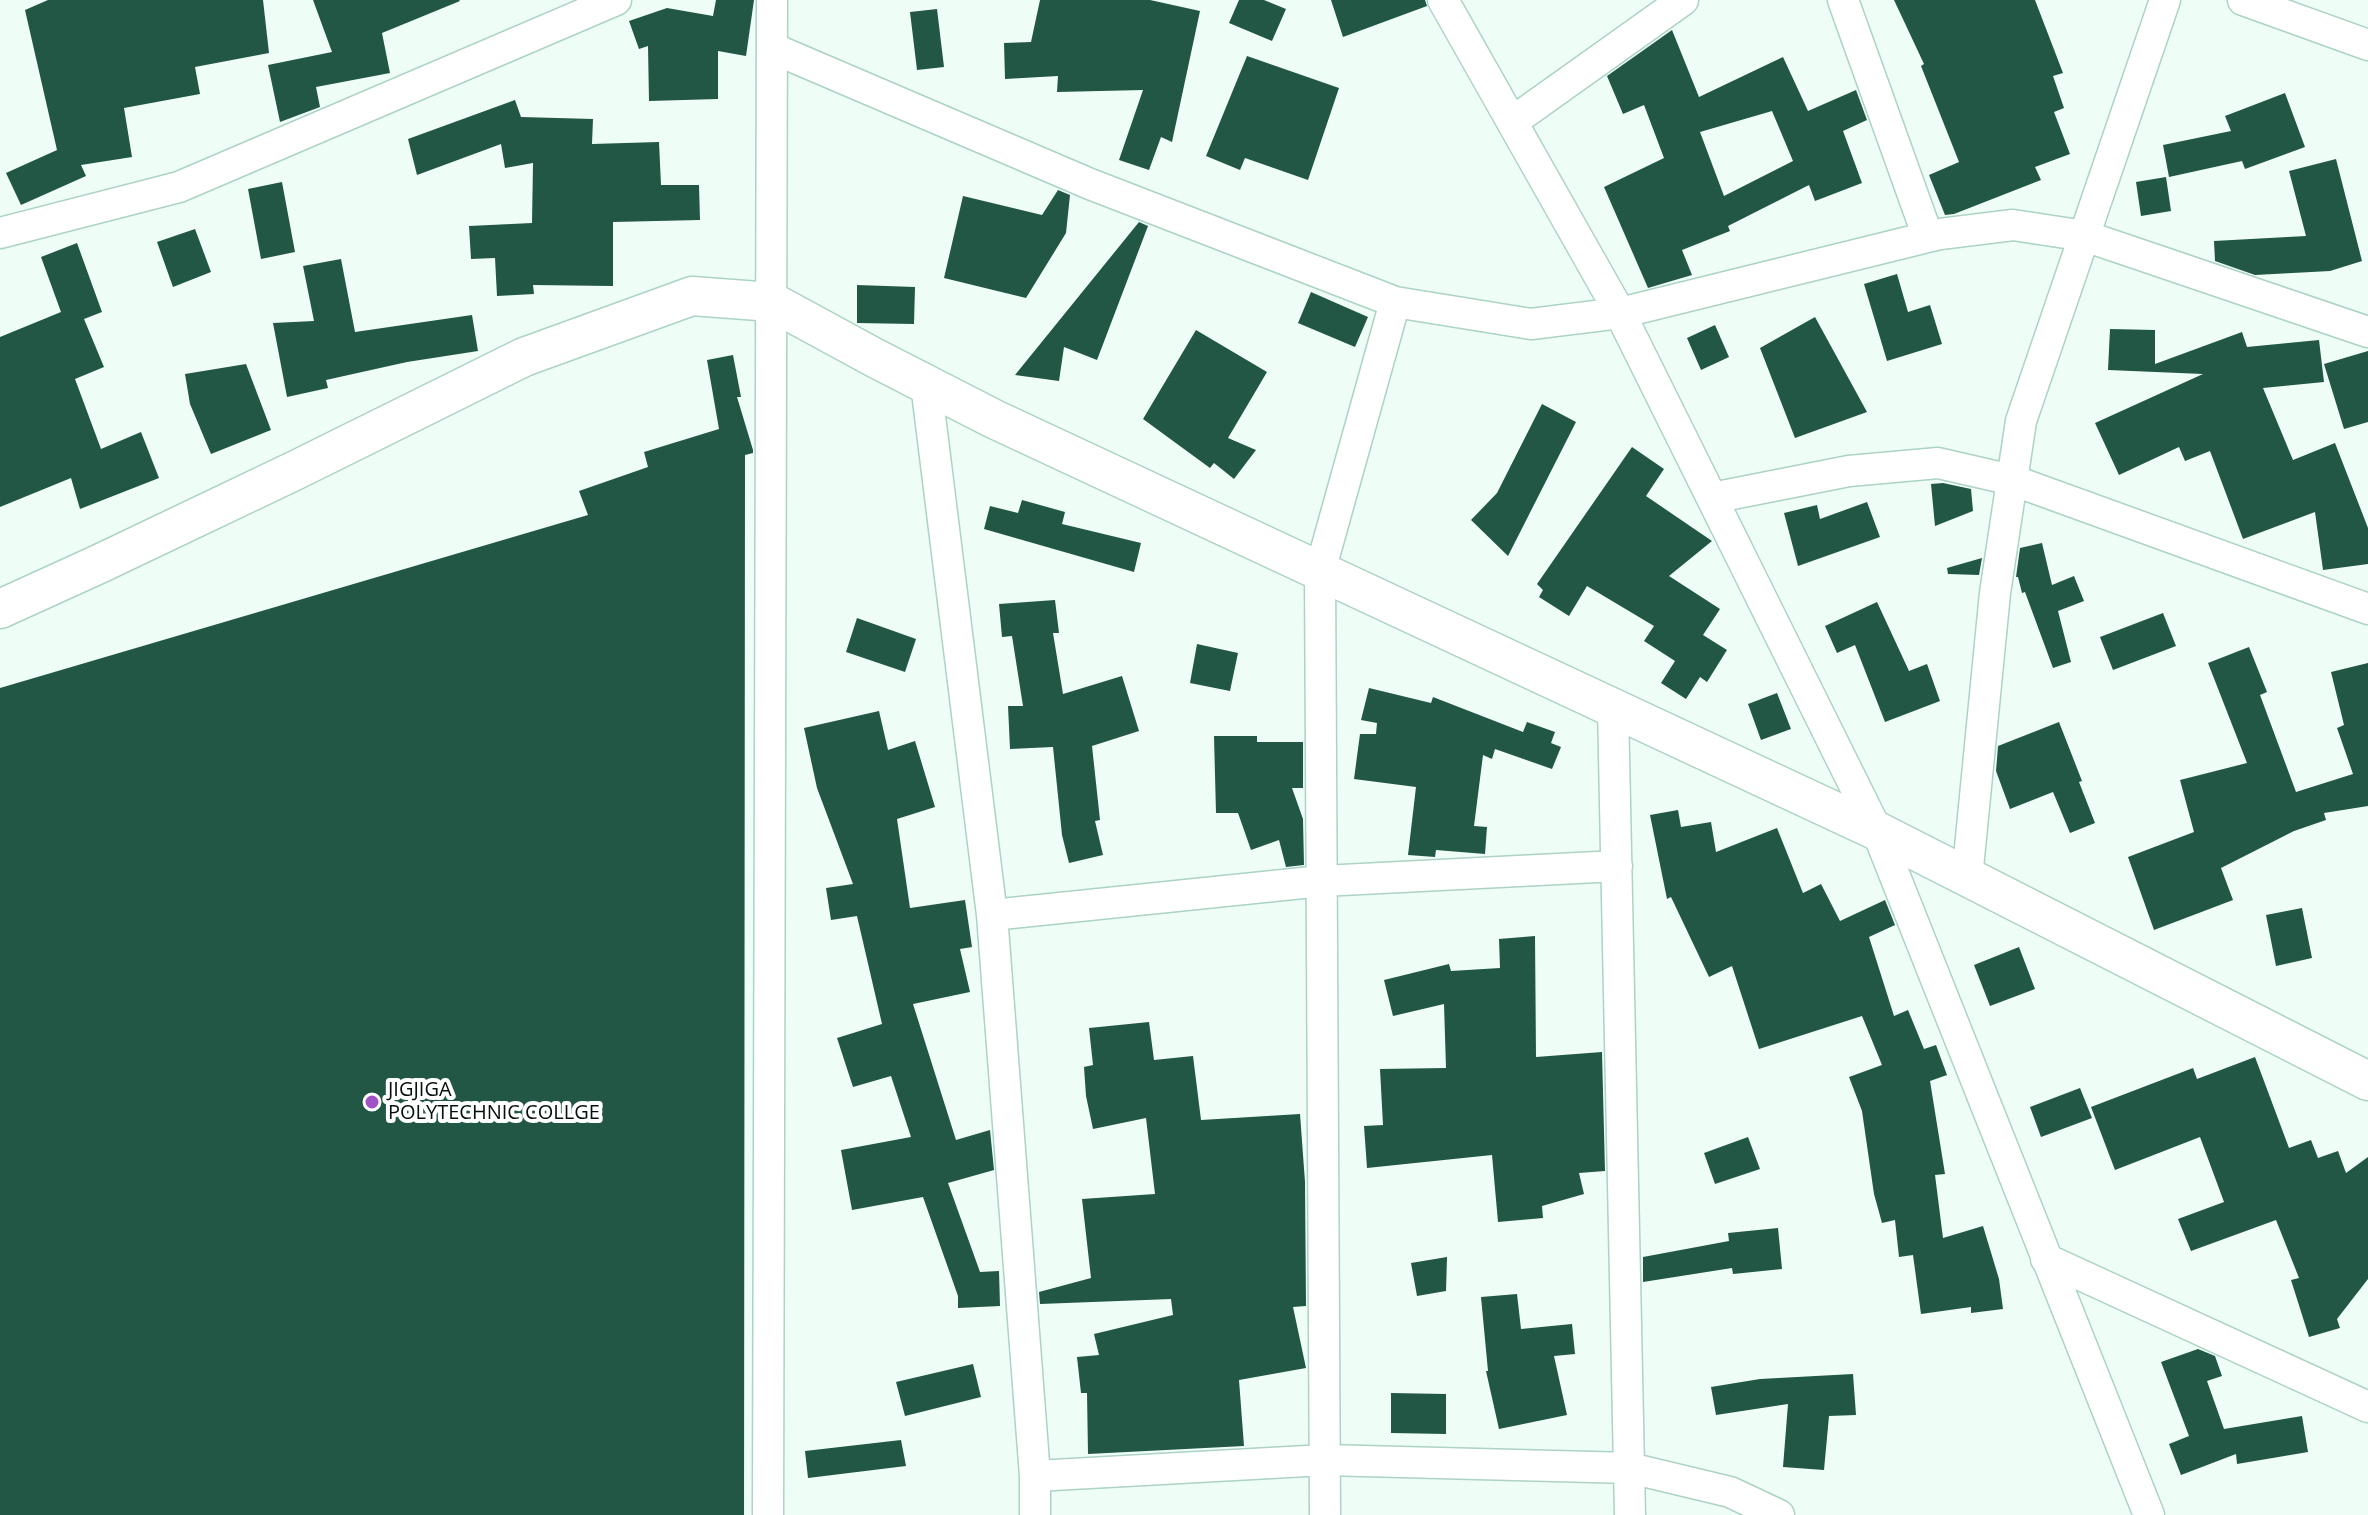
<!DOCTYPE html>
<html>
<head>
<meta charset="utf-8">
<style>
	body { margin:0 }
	canvas { display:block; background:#eefdf6 }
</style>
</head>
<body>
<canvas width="2368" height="1515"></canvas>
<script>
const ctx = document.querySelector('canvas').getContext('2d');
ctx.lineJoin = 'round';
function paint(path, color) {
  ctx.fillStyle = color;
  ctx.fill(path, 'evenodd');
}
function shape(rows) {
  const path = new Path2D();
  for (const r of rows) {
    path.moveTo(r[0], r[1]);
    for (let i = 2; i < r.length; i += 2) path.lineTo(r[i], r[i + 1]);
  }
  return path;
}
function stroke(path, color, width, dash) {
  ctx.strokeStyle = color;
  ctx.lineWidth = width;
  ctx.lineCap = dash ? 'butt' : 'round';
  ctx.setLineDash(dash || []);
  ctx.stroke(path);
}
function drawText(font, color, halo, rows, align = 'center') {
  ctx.font = font + ' "Open Sans",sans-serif';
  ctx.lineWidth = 8;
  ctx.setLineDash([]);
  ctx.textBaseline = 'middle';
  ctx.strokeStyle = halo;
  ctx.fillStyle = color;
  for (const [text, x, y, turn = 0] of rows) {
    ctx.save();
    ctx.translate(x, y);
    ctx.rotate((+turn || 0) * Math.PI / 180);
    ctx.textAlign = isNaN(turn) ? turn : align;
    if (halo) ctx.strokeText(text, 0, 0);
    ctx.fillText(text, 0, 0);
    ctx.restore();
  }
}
paint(shape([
	[48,0,263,0,269,53,195,67,200,94,124,108,132,157,81,165,86,176,21,205,6,173,57,150,25,10],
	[313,0,459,0,460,1,382,33,390,73,316,87,320,107,280,122,268,65,332,52],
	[716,0,754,0,746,56,718,51,718,99,649,101,648,46,639,49,629,21,667,8,713,16],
	[1040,0,1150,0,1200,11,1172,142,1161,137,1149,170,1119,160,1143,90,1057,92,1058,76,1005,79,1004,43,1031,42],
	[1239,0,1264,0,1286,9,1272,41,1229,23],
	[1331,0,1425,0,1427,6,1343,37],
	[1894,0,2035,0,2063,73,2053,76,2064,108,2054,112,2070,154,2035,167,2041,180,1954,214,1945,215,1929,175,1959,162,1921,66,1924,64],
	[937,9,944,67,917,70,910,12],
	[1672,30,1699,97,1783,57,1808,111,1856,90,1867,120,1843,131,1862,183,1815,201,1809,185,1728,226,1730,231,1682,250,1692,275,1648,288,1604,187,1664,158,1644,105,1623,114,1607,76],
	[1772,111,1793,161,1724,196,1700,132],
	[1247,56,1339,88,1308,180,1245,158,1240,170,1206,156],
	[2285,93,2305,147,2245,169,2242,161,2169,177,2163,145,2231,131,2225,116],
	[515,100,521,117,593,119,592,144,659,142,661,185,699,185,700,220,613,222,613,286,533,285,534,294,497,296,495,258,471,259,469,226,532,223,533,163,505,168,501,144,417,175,408,139],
	[2336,159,2362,261,2330,271,2255,275,2215,261,2214,241,2306,236,2289,171],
	[2166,177,2171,211,2141,216,2136,182],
	[282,182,295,252,261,259,248,189],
	[1058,190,1070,195,1066,233,1026,298,944,278,963,196,1042,215],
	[1139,222,1148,226,1097,360,1064,347,1059,381,1015,375],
	[195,229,211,272,173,287,157,242],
	[77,243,102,312,84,319,104,367,75,379,101,449,141,432,159,478,80,509,71,478,0,507,0,337,61,312,41,257],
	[341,259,355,332,472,315,478,351,407,362,326,380,328,388,287,397,273,323,314,321,303,266],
	[1897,274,1908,312,1930,305,1942,344,1887,361,1864,284],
	[857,285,915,287,914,324,857,323],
	[1311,292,1368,317,1355,347,1298,323],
	[1815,317,1867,412,1795,438,1760,348],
	[1715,325,1729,357,1701,370,1687,338],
	[2110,329,2155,330,2155,364,2242,332,2247,347,2319,340,2324,382,2263,388,2293,460,2335,443,2368,528,2368,564,2323,570,2315,512,2243,539,2210,451,2185,461,2179,447,2119,475,2095,423,2203,374,2108,370],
	[1196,330,1267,372,1228,438,1256,450,1234,479,1214,463,1210,468,1143,419],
	[2368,351,2368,422,2344,429,2324,364],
	[733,355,741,397,737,397,753,450,753,453,745,455,744,1515,0,1515,0,688,588,515,579,491,648,467,644,452,719,429,707,360],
	[246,364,271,430,211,454,190,404,185,374],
	[1542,404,1576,422,1508,556,1471,520,1497,493],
	[1632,447,1664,469,1646,496,1712,541,1669,576,1720,609,1703,635,1727,650,1707,682,1700,677,1686,699,1661,683,1675,661,1644,641,1654,626,1587,586,1569,616,1539,597,1543,590,1537,584],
	[1943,483,1971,489,1973,511,1935,526,1931,484],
	[1022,500,1065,512,1062,524,1141,543,1134,572,984,529,990,506,1018,513],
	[1867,502,1880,537,1798,566,1784,513,1817,505,1820,519],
	[2042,543,2052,585,2074,576,2084,601,2058,611,2071,662,2053,668,2025,592,2022,593,2018,577,2016,577,2020,548],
	[1982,558,1979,575,1948,574,1947,568],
	[1055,600,1059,633,1053,633,1063,694,1122,676,1139,731,1092,746,1100,820,1095,821,1103,855,1069,863,1062,835,1053,747,1010,749,1008,706,1023,706,1012,636,1002,637,999,604],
	[1877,602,1909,671,1927,664,1940,701,1885,722,1855,645,1837,653,1825,626],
	[2163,613,2176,646,2113,670,2100,637],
	[857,618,916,639,905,672,846,652],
	[1197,644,1238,653,1230,691,1190,683],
	[2249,647,2267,692,2260,695,2296,792,2353,774,2337,728,2344,725,2331,672,2368,663,2368,806,2324,813,2326,820,2294,831,2221,868,2233,900,2154,930,2128,857,2194,832,2180,780,2247,763,2208,663],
	[1369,688,1431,703,1433,697,1523,732,1527,722,1555,732,1551,743,1561,747,1552,769,1495,749,1492,759,1483,755,1474,826,1487,827,1485,854,1436,850,1435,857,1408,855,1416,787,1354,779,1360,734,1376,734,1377,723,1361,720],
	[1777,693,1791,729,1761,740,1748,704],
	[879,711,888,750,915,741,935,807,897,819,910,908,965,900,972,947,960,949,970,992,913,1004,956,1140,990,1130,994,1170,948,1183,980,1272,999,1271,1000,1306,958,1308,958,1296,923,1197,852,1210,841,1150,911,1137,891,1076,853,1087,837,1038,882,1024,857,916,831,920,826,888,853,884,817,788,804,728],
	[2059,722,2082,781,2079,782,2095,823,2070,833,2053,792,2010,809,1996,771,1998,746],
	[1214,736,1257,736,1257,742,1303,742,1303,788,1292,788,1303,819,1304,865,1286,867,1279,840,1251,850,1238,813,1216,813],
	[1678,810,1681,827,1711,822,1716,852,1777,828,1803,893,1821,884,1840,921,1885,900,1895,925,1869,937,1894,1016,1908,1010,1924,1049,1936,1045,1947,1075,1930,1081,1945,1174,1935,1175,1943,1238,1983,1226,1999,1279,2003,1309,1971,1313,1971,1307,1921,1314,1913,1255,1899,1257,1895,1220,1882,1223,1874,1194,1862,1111,1849,1077,1882,1065,1862,1016,1759,1049,1732,966,1709,977,1671,897,1667,899,1650,815],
	[2302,908,2312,958,2276,966,2266,915],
	[1535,936,1536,1057,1602,1052,1605,1171,1579,1173,1584,1194,1542,1206,1543,1218,1498,1222,1492,1155,1367,1168,1364,1126,1383,1125,1380,1069,1446,1068,1444,1004,1393,1016,1384,980,1449,964,1451,971,1500,968,1499,939],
	[2019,947,2035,989,1990,1006,1974,965],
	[1149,1022,1154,1060,1193,1056,1201,1120,1300,1114,1305,1182,1306,1306,1293,1307,1306,1368,1239,1380,1244,1446,1088,1454,1087,1393,1081,1393,1077,1357,1099,1355,1094,1334,1173,1315,1171,1299,1040,1304,1039,1292,1091,1278,1082,1199,1155,1194,1146,1118,1093,1129,1086,1096,1084,1067,1093,1065,1089,1028],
	[2255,1057,2289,1148,2311,1140,2318,1158,2338,1151,2346,1173,2368,1157,2368,1279,2337,1319,2340,1328,2309,1337,2291,1280,2299,1278,2276,1220,2191,1251,2178,1219,2224,1202,2200,1137,2115,1170,2091,1107,2193,1068,2197,1079],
	[2080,1088,2092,1118,2041,1137,2030,1107],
	[1748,1137,1760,1169,1715,1184,1704,1153],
	[1778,1228,1782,1269,1733,1274,1732,1268,1643,1282,1643,1257,1729,1241,1728,1233],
	[1447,1257,1446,1291,1417,1296,1411,1263],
	[1517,1294,1521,1329,1572,1324,1575,1354,1554,1356,1567,1415,1499,1429,1486,1371,1488,1371,1481,1297],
	[2198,1349,2215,1356,2222,1376,2207,1381,2224,1429,2302,1416,2308,1452,2237,1464,2236,1454,2181,1475,2169,1444,2189,1436,2161,1362],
	[973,1364,981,1397,905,1416,896,1382],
	[1853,1374,1856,1415,1829,1416,1824,1470,1783,1467,1788,1404,1716,1415,1711,1387,1760,1379],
	[1391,1393,1446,1394,1446,1434,1391,1433],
	[901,1440,906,1466,808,1478,805,1451]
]), '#225745');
const minor = shape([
	[1443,0,1620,313,1877,831,2149,1515],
	[1843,0,1928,237],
	[2243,0,2368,45],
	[772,48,1090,184,1395,302,1531,324,1620,313,1940,234,2013,225,2085,236,2368,332],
	[1512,122,1683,0],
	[0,233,179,187,616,0],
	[926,384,992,915,1035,1476,1035,1515],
	[1712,498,1849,471,1938,463,2012,480,2368,609],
	[1613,708,1630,1515],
	[1967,878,1995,593,2021,421,2165,0],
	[992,915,1322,881,1617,866],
	[2046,1259,2368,1407],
	[1035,1476,1325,1460,1630,1468,1730,1492,1779,1515],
	[768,1515,772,0],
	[1325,1515,1320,571,1395,302]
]);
const tertiary = shape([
	[0,609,99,564,296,470,524,357,692,296,772,302,875,358,994,419,1877,831,2368,1081]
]);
stroke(minor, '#acd3c3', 33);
stroke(tertiary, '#acd3c3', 41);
stroke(minor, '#fff', 30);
stroke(tertiary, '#fff', 38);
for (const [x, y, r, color] of [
	[372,1102,8,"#a153c5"]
]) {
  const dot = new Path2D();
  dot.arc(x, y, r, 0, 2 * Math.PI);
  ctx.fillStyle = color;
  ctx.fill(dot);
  stroke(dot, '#fff', 3);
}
drawText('20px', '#04110b', '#fff', [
	["JIGJIGA",388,1090],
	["POLYTECHNIC COLLGE",388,1113]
], 'left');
</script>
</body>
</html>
